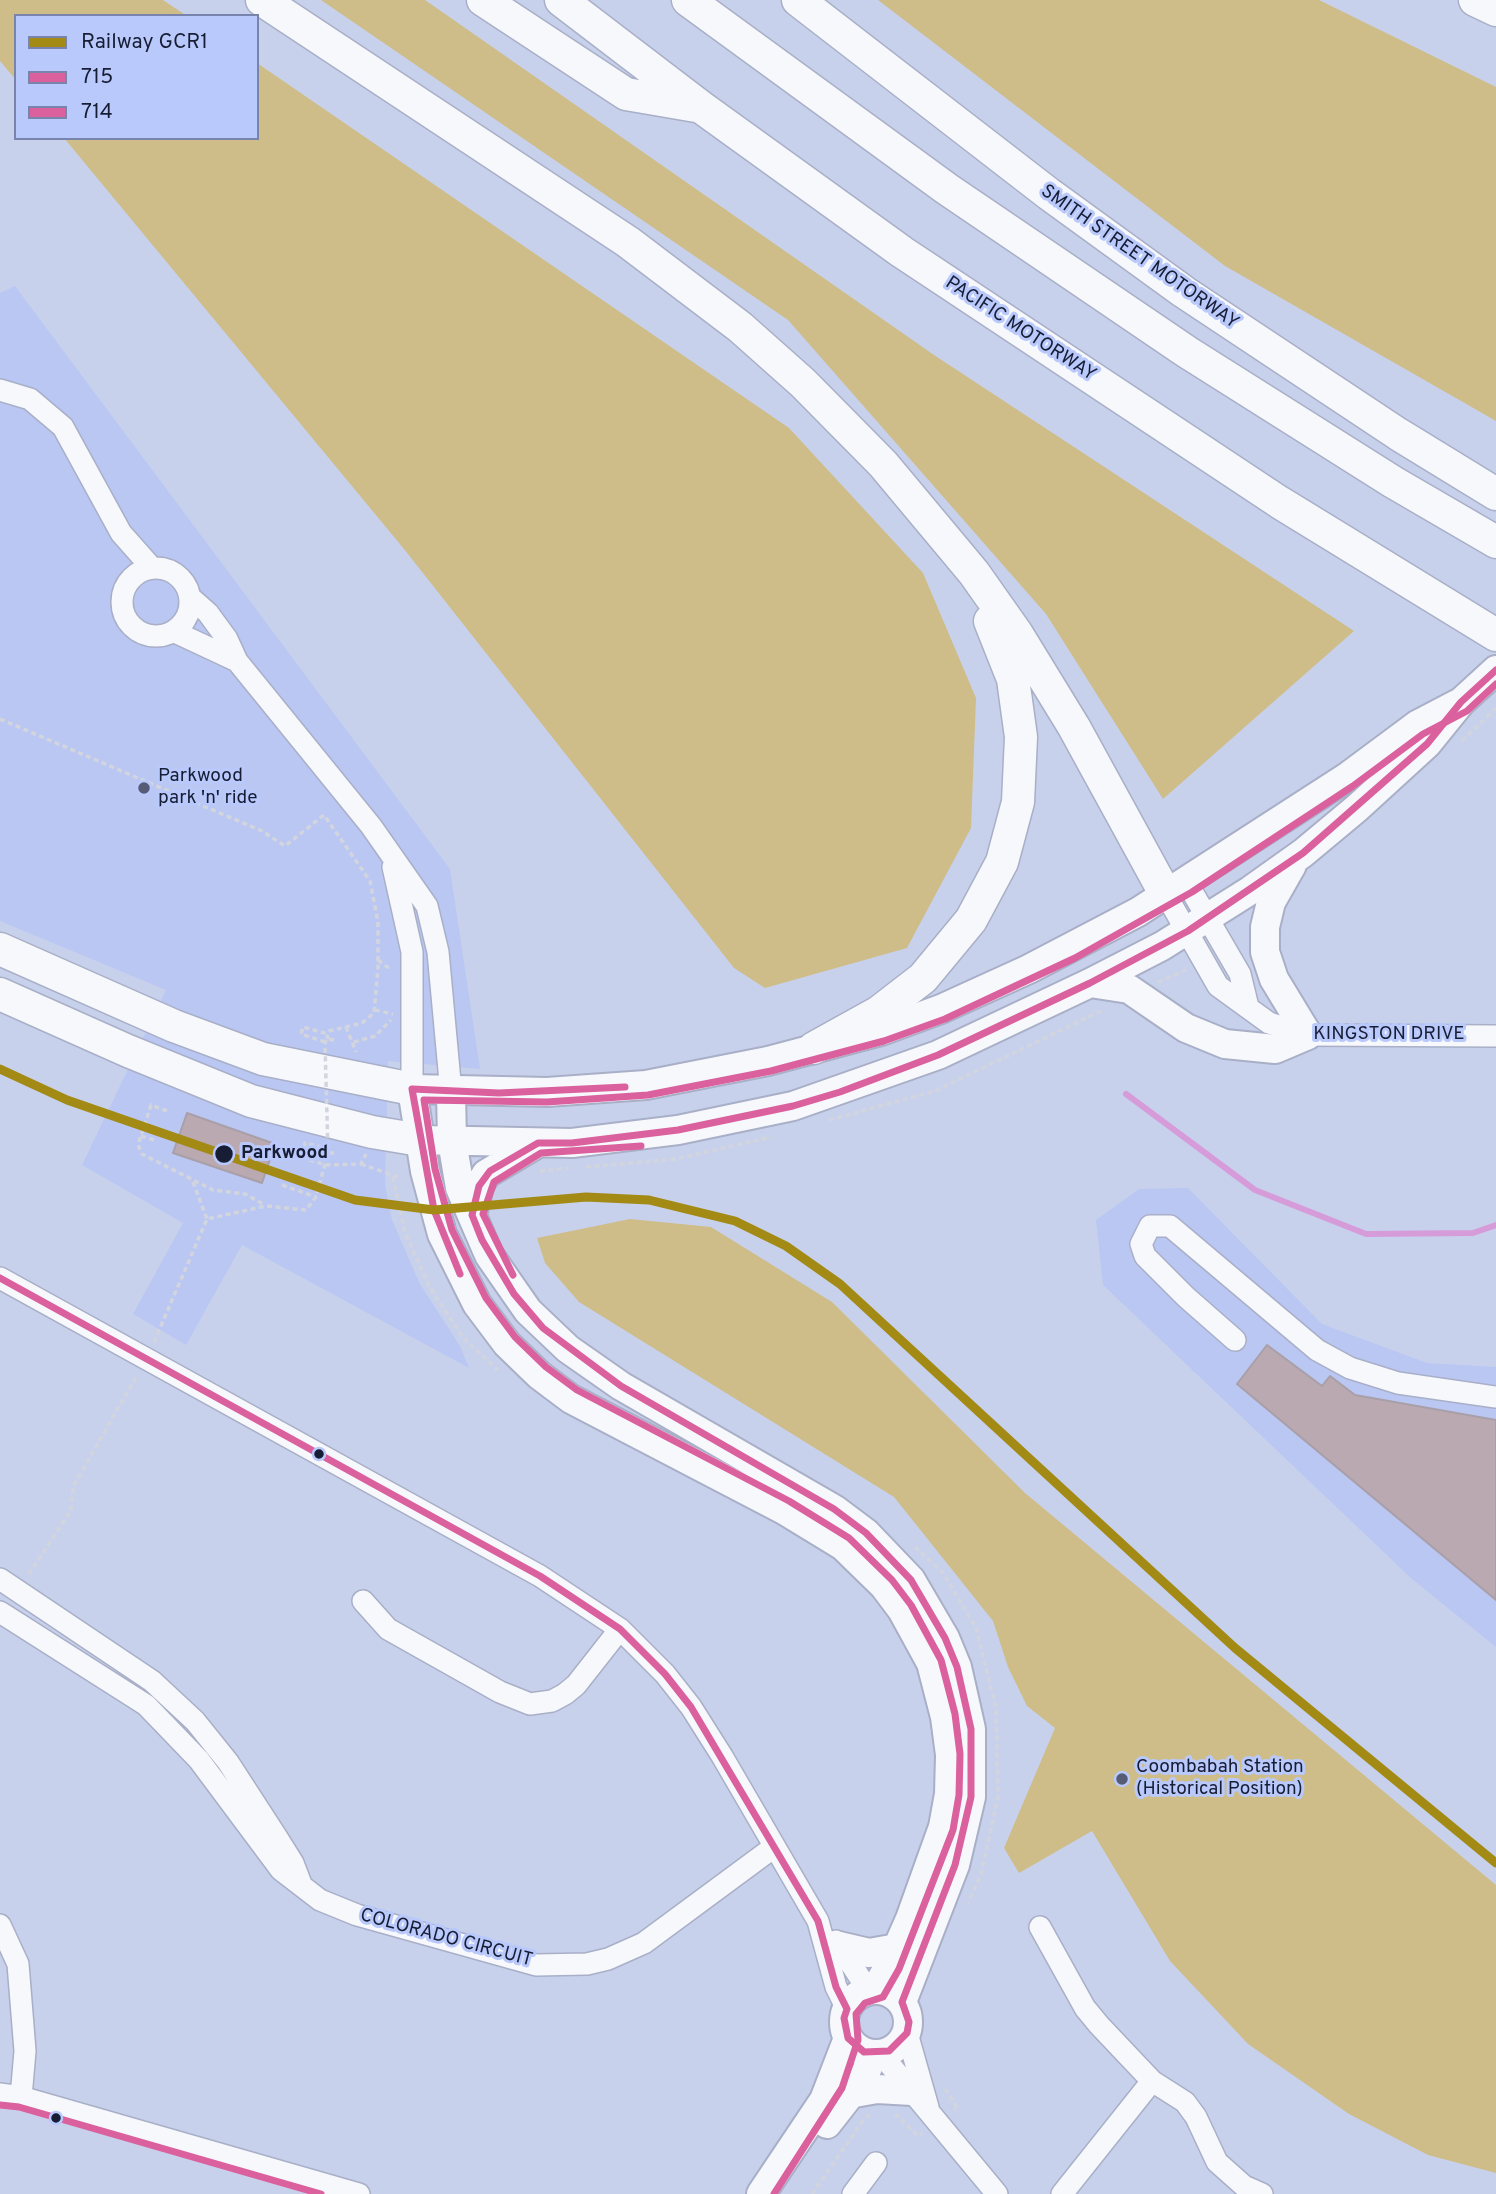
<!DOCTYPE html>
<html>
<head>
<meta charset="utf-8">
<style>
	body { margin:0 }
	#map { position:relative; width:1496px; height:2194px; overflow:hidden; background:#c8d1ec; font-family:Overpass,sans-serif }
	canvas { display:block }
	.legend { position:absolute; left:14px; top:14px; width:245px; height:126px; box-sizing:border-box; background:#b9c9fb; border:2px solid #7884ab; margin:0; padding:9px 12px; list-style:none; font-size:21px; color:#171d34 }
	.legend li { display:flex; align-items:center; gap:14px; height:35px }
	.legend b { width:35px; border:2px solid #7884ab }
</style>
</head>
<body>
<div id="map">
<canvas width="1496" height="2194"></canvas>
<ul class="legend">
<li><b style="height:9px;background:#a28a15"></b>Railway GCR1</li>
<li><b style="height:9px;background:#da609e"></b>715</li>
<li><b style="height:9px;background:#da609e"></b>714</li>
</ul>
</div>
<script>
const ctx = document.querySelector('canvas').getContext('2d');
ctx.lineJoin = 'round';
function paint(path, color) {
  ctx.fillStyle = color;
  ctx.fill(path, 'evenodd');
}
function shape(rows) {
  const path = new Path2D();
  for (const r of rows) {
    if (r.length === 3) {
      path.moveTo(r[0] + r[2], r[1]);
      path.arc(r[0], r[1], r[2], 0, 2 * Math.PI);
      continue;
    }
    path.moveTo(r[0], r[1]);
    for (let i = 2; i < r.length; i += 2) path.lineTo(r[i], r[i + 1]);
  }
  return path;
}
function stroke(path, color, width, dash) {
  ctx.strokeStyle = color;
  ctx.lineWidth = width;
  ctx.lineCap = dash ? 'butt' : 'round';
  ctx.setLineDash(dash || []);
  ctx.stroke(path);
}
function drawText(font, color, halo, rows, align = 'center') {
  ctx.font = font + ' Overpass,sans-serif';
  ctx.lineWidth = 6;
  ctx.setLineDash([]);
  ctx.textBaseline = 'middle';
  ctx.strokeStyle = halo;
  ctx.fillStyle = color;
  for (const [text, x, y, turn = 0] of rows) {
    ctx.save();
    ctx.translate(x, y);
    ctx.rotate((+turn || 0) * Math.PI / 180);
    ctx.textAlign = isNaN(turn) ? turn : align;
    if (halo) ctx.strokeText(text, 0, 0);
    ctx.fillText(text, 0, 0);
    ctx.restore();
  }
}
paint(shape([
	[15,286,450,869,480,1069,388,1061,385,1185,392,1220,420,1284,460,1346,469,1368,242,1245,186,1345,133,1314,183,1223,82,1165,166,990,0,921,0,293],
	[1188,1188,1322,1324,1427,1363,1496,1367,1496,1647,1412,1579,1103,1285,1096,1220,1139,1189]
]), '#bac7f2');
paint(shape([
	[0,0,163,0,187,16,16,16,16,80,0,61],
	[321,0,425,0,934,355,1354,631,1163,799,1046,614,788,320],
	[878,0,1319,0,1496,87,1496,421,1225,266],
	[257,63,789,428,923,573,976,698,971,828,907,948,765,988,734,968,404,549,64,138,257,138],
	[630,1219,711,1227,832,1302,1025,1493,1496,1885,1496,2173,1428,2155,1349,2114,1248,2044,1170,1961,1092,1831,1019,1873,1004,1848,1055,1728,1027,1706,1008,1667,993,1621,894,1497,579,1302,545,1263,537,1238]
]), '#cebd88');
stroke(shape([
	[1126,1094,1255,1190,1366,1234,1473,1233,1496,1225]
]), '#d69cda', 6);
const building = shape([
	[187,1113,275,1144,262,1183,173,1153,187,1113],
	[1267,1345,1322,1386,1330,1376,1355,1395,1496,1420,1496,1600,1237,1384,1267,1345]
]);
paint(building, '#bba9b2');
stroke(building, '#a89fa8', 2);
const minor = shape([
	[0,390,30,399,63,427,121,533,152,568],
	[156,602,34],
	[191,598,208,613,227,639,237,661,371,826,427,906,438,952,451,1092],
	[175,632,237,661],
	[393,867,412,952,412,1089],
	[1187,883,1240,974,1248,1007],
	[1166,895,1218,986,1269,1023,1308,1035,1496,1036],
	[0,1278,540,1576,620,1629,665,1674,691,1707,722,1756,818,1921,836,1987,847,2009],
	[1235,1340,1186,1297,1145,1256,1141,1244,1150,1226,1170,1226,1317,1350,1350,1368,1398,1383,1496,1397],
	[0,1579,152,1681,195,1721,228,1762,276,1836,293,1863,301,1884],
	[363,1601,388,1629,500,1692,530,1704,552,1701,565,1694,576,1685,620,1629],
	[0,1612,146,1705,199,1760,281,1870,320,1900,357,1915,536,1965,587,1964,608,1959,644,1943,774,1847],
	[0,1925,18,1964,25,2051,21,2097],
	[1040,1927,1085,2008,1099,2025,1152,2081,1185,2102,1196,2117,1217,2162,1244,2186,1262,2194],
	[836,1941,868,1990],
	[907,2033,928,2107],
	[881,2054,997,2194],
	[0,2094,21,2097,359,2194],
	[853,2194,876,2163],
	[1062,2194,1152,2081]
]);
const major = shape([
	[1090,983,1129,989,1186,1028,1225,1044,1275,1049,1308,1035,1274,979,1265,952,1265,927,1271,902,1292,865],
	[451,1092,452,1141,460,1188,489,1255,528,1311,568,1349,621,1386,834,1509,866,1533,911,1580,945,1638,957,1667,971,1729,971,1797,955,1865,902,2002],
	[420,1140,572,1143,678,1130,793,1106,938,1055,1090,983,1162,946,1251,890,1303,853,1357,808,1427,744,1461,702,1496,670],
	[472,1215,479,1186,486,1174,538,1143],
	[839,1946,869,1953,897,1948],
	[876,2022,32],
	[875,1990,890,1964,910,1919,943,1827,949,1794,950,1755,945,1717,931,1663,902,1610,884,1586,843,1546,784,1510,571,1399,539,1375,507,1344,477,1304,442,1234,425,1171,412,1089,547,1092,646,1085,768,1061,881,1031,941,1009,1029,969,1138,912,1347,777,1417,725,1461,702],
	[849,2094,877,2089,912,2091],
	[827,2124,863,2078,874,2054],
	[761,2194,824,2100,848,2038]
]);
const highway = shape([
	[262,0,628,242,740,327,803,383,883,464,974,573,1017,634,1074,727,1166,895],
	[483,0,626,94,696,106],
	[561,0,701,107,902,252,1279,502,1496,635],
	[688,0,947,189,1187,352,1393,482,1496,542],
	[798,0,1049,194,1184,292,1398,434,1496,494],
	[1475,0,1496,10],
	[0,949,174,1026,263,1059,412,1089],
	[0,994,128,1051,251,1101,372,1132,420,1140],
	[814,1048,879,1012,923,978,971,920,1002,862,1018,802,1021,737,1013,679,990,621]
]);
stroke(minor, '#a8afc7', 24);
stroke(major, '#a8afc7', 32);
stroke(highway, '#a8afc7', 35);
stroke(shape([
	[0,719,262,831,285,846,324,815,370,881,378,922,378,968,374,1013,362,1023,329,1031,327,1037,334,1040],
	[1462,741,1496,708],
	[378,960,390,969],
	[1158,982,1186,970],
	[375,1010,393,1014],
	[346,1027,356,1052],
	[325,1042,301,1034,303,1027,328,1034],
	[354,1042,375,1036,391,1020],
	[167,1111,151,1105,138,1145,142,1154,213,1190,245,1194,265,1205],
	[829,1120,935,1091,1103,1010],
	[141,1136,157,1141],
	[293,1155,326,1165,361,1164,366,1154],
	[327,1155,304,1149,305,1143,328,1149],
	[361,1164,401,1178],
	[586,1167,676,1159,771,1137],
	[540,1171,568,1168],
	[393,1177,405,1232,429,1286,464,1339,498,1370],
	[193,1182,207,1219],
	[282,1185,316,1197],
	[154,1342,207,1219,266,1206,306,1210,316,1197,328,1153,334,1153],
	[915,1547,943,1573,976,1628,996,1708,998,1797,981,1874,968,1903],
	[29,1574,71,1510,73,1487,136,1377],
	[945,2089,958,2108,954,2110],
	[895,2114,918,2136,922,2133],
	[812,2194,862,2122,870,2114]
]), '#d2d5de', 3.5, [5, 3.5]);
stroke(minor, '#f7f8fc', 21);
stroke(major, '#f7f8fc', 28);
stroke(highway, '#f7f8fc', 32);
stroke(shape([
	[334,1040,326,1039,325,1045,328,1152,334,1153]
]), '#d2d5de', 3.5, [5, 3.5]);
stroke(shape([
	[460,1274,434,1210,412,1089,499,1093,625,1087],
	[0,1278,540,1576,620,1629,665,1674,691,1707,818,1921,836,1987,847,2009,844,2018,848,2038,864,2052,889,2051,907,2033,909,2022,902,2002,955,1865,971,1797,971,1729,957,1667,945,1638,911,1580,866,1533,834,1509,621,1386,543,1328,514,1294,482,1240,472,1215,479,1186,490,1171,538,1143,572,1143,678,1130,793,1106,840,1092,938,1055,1090,983,1188,931,1303,853,1427,744,1461,702,1496,670]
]), '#da609e', 7);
stroke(shape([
	[513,1275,483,1214,494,1182,541,1153,641,1146],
	[0,2105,19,2107,321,2194],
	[774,2194,842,2088,858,2040,856,2014,865,2003,883,1997,899,1969,953,1830,959,1795,960,1754,955,1714,941,1660,911,1605,892,1580,849,1538,789,1501,577,1390,546,1367,515,1337,486,1298,452,1230,435,1169,424,1100,547,1102,648,1095,771,1071,884,1041,945,1019,1075,958,1192,892,1353,786,1423,734,1467,711,1496,684]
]), '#da609e', 7);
stroke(shape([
	[0,1069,67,1100,355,1200,434,1210,586,1197,649,1200,735,1221,786,1246,840,1284,1235,1648,1496,1863]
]), '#a28a15', 9);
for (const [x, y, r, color] of [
	[144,788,7,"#555c74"],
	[224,1154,10,"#171d34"],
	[319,1454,6,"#171d34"],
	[1122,1779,7,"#555c74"],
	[56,2118,6,"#171d34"]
]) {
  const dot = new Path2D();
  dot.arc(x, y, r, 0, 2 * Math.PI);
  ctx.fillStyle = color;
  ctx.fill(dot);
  stroke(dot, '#b9c9fb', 2.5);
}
drawText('19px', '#171d34', '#b9c9fb', [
	["SMITH STREET MOTORWAY",1139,258,35],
	["PACIFIC MOTORWAY",1020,330,33],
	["KINGSTON DRIVE",1389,1035],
	["COLORADO CIRCUIT",446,1939,15]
]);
drawText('19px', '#171d34', '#b9c9fb', [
	["Parkwood",158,777],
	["park 'n' ride",158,799],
	["Coombabah Station",1136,1768],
	["(Historical Position)",1136,1790]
], 'left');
drawText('bold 19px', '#171d34', '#b9c9fb', [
	["Parkwood",241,1154]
], 'left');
</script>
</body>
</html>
